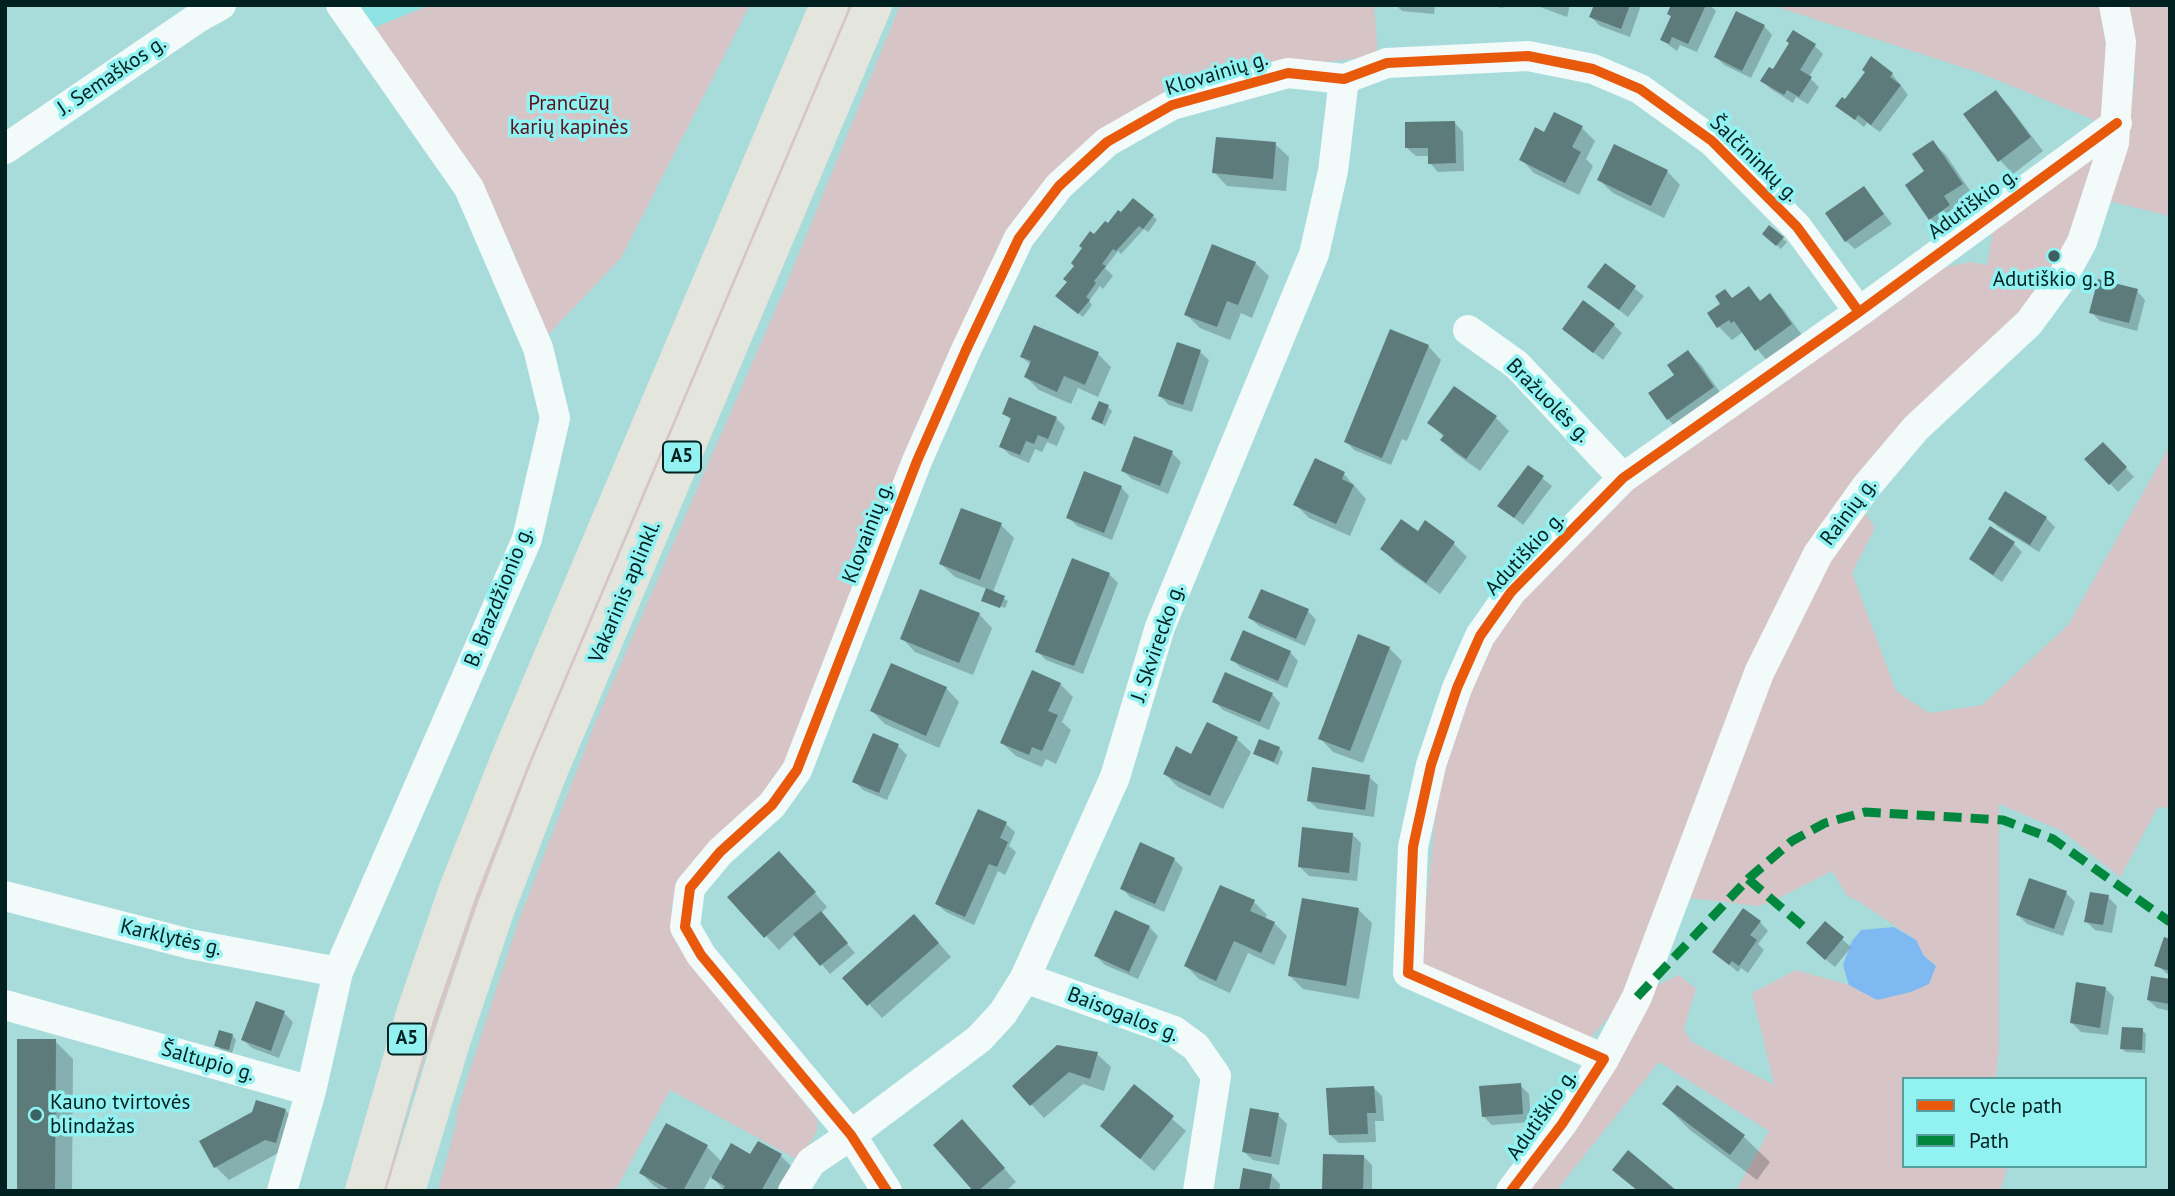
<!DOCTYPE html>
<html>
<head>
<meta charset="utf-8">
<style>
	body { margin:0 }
	#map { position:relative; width:2175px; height:1196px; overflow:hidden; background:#a7dcdb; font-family:"PT Sans",sans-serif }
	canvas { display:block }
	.frame { position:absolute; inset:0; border:7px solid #012020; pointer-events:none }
	.legend { position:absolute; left:1902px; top:1077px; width:245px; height:91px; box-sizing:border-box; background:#91f2f1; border:2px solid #579e9d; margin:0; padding:9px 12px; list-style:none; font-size:21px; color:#012020 }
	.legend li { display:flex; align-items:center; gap:14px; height:35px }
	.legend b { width:35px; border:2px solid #579e9d }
</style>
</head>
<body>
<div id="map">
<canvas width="2175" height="1196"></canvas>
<div class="frame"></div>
<ul class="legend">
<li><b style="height:9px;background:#e8590c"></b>Cycle path</li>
<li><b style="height:9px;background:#00873e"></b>Path</li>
</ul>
</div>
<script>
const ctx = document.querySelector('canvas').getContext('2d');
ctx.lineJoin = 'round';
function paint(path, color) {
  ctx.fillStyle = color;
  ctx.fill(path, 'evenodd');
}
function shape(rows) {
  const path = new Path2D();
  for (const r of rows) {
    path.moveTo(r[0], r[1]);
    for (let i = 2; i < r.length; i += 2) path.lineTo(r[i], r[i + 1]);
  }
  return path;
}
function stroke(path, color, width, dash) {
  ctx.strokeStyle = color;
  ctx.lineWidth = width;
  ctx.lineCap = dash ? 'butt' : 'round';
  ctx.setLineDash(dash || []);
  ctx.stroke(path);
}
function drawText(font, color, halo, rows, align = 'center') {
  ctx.font = font + ' "PT Sans",sans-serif';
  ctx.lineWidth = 7;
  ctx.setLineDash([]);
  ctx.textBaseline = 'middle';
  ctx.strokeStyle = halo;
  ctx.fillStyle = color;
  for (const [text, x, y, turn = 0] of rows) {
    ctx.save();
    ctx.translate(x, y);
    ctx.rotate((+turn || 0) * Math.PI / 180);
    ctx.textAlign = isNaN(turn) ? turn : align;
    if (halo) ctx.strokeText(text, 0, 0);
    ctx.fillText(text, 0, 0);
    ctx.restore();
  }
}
paint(shape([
	[356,5,430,5,371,29]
]), '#8ee3e2');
paint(shape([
	[430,5,750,5,621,258,545,338,513,250,472,172,371,29],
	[843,5,856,5,480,897,411,1099,387,1191,378,1191,471,889],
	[900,5,1374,5,1378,56,1232,73,1059,177,789,763,758,806,689,866,671,909,679,943,818,1121,816,1133,800,1161,670,1090,615,1191,438,1191,456,1124,457,1110,518,922,595,723,787,283],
	[1771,5,2100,5,2108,61,2106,105,2099,122,1980,73],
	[2127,5,2170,5,2170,216,2108,201,2125,139,2135,79],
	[2098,153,2061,264,1862,508,1875,528,1852,573,1896,691,1929,713,1982,705,2068,625,2170,445,2170,808,2158,807,2120,877,2062,831,1999,804,1999,1050,1996,1079,1904,1079,1904,1166,2008,1166,2000,1191,1736,1191,1769,1131,1659,1062,1556,1191,1524,1191,1656,986,1679,975,1696,989,1684,1029,1692,1042,1774,1085,1752,993,1796,970,1849,985,1877,1000,1936,966,1924,956,1916,940,1858,901,1847,896,1832,871,1773,901,1758,906,1673,896,1645,975,1589,1040,1417,961,1428,888,1439,780,1480,667,1516,602,1629,490,1719,420,1946,267,1970,262,1987,265,1993,231]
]), '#d6c4c7');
paint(shape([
	[1894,927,1916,940,1924,956,1936,966,1929,984,1911,992,1877,1000,1849,985,1843,965,1852,941,1861,930]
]), '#7ebaf1');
paint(shape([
	[1396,5,1435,5,1434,14,1402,11],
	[1487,5,1504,5,1503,8],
	[1535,5,1570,5,1567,17],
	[1595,5,1641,5,1630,37,1600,26,1591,17],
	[1673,5,1710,5,1716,11,1697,52,1680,45,1677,51,1662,40,1672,17,1669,14],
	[1764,26,1772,35,1751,78,1724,65,1716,57],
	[1814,45,1823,54,1809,77,1819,87,1808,104,1796,97,1793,103,1771,89,1762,81],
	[1872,59,1892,74,1908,95,1880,132,1867,123,1864,127,1838,106,1845,102,1867,72],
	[1996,93,2009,106,2043,151,2013,174,2000,160],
	[1455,123,1463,132,1464,171,1438,172,1430,163,1429,156,1416,156,1407,148],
	[1582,128,1595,141,1586,159,1593,166,1579,195,1534,173,1521,159,1545,134],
	[1932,142,1946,155,1975,198,1956,210,1962,219,1943,232,1930,218,1926,172],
	[1275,144,1289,157,1286,191,1227,186,1214,172],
	[1667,171,1680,185,1664,218,1613,193,1599,180],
	[1864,188,1892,224,1855,249,1846,241],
	[1153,216,1157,220,1148,232,1144,229,1121,254,1118,251,1105,268,1113,276,1103,289,1100,286,1089,301,1092,305,1083,317,1061,300,1069,282,1095,237],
	[1769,227,1787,242,1781,249,1768,238],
	[1255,263,1269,276,1252,318,1241,313,1230,340,1200,328,1186,314],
	[1605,265,1644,296,1628,317,1589,287],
	[1748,288,1762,302,1770,296,1783,309,1804,338,1769,363,1743,332,1732,340,1719,327,1733,299],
	[2137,291,2145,300,2137,331,2100,321,2091,312],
	[1614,325,1622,333,1603,360,1564,329],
	[1428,346,1441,360,1407,441,1402,439,1391,465,1354,450,1346,441],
	[1200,352,1209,360,1192,412,1169,405,1160,396],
	[1688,352,1701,365,1726,401,1681,433,1668,419,1676,375],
	[1098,354,1111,367,1098,397,1078,388,1071,404,1039,390,1026,377,1031,365,1022,357],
	[1108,407,1112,411,1105,426,1094,419],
	[1004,413,1056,418,1065,427,1057,446,1047,442,1042,452,1035,449,1029,463,1010,455,1001,446,1012,421],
	[1496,418,1509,431,1480,471,1455,453,1442,440,1444,437,1429,423],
	[1135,439,1172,453,1181,462,1168,494,1132,479,1123,471],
	[2103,444,2134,477,2118,492,2087,459],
	[1528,467,1552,486,1523,525,1500,506],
	[1344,474,1366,499,1350,536,1309,518,1295,504],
	[1121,487,1129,496,1112,540,1077,526,1068,517],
	[2046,518,2055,527,2039,552,1998,527,1990,519],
	[1426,523,1454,544,1467,557,1440,594,1395,562,1382,549,1418,534],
	[1001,525,1014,538,993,592,1008,601,1005,608,985,600,987,589,955,577,941,564],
	[2013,543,2022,552,2002,582,1980,567,1971,559],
	[1109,574,1118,583,1083,674,1046,660,1037,651],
	[1308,611,1316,620,1305,646,1259,626,1250,618],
	[979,614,992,628,973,675,915,652,902,638],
	[1389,648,1402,661,1363,763,1333,752,1320,738],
	[1290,652,1298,661,1287,688,1241,668,1232,659],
	[1060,684,1073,697,1062,722,1071,730,1056,764,1046,759,1042,767,1016,756,1002,743],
	[946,688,959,702,939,748,885,724,872,711],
	[1272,694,1280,703,1269,730,1223,710,1214,701],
	[1208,724,1237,739,1251,752,1223,809,1178,787,1165,774,1192,756],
	[898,746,907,755,887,800,863,790,854,781],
	[1279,748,1283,752,1278,765,1255,754],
	[1369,777,1378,785,1374,817,1318,809,1309,801],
	[978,811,1006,824,1015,832,1009,846,1016,852,1005,875,998,871,974,925,946,912,937,904],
	[1353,835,1361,843,1357,881,1309,876,1300,867],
	[1174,859,1183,868,1164,912,1130,897,1122,888],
	[792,867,827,907,821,913,855,953,830,974,796,934,779,950,730,897],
	[2066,893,2075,902,2063,936,2027,924,2018,915],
	[2108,897,2117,906,2112,933,2095,930,2086,921],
	[1254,902,1267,915,1265,919,1274,923,1287,936,1274,965,1248,953,1230,993,1199,979,1186,966],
	[1359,910,1372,923,1359,999,1303,989,1290,976],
	[1760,922,1768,931,1758,944,1764,950,1748,973,1741,968,1738,972,1714,952],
	[1825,924,1851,947,1835,967,1817,952],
	[1149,927,1158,936,1138,979,1105,965,1096,956],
	[927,930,951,957,882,1018,845,978],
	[2170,941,2170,976,2156,965],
	[2170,981,2170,1011,2157,1008,2148,1000],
	[2105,988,2114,997,2108,1035,2081,1032,2072,1023],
	[284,1013,293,1022,279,1058,252,1048,243,1040],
	[2142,1030,2146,1034,2145,1053,2126,1052,2122,1049],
	[220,1032,233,1036,236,1040,232,1053,220,1049,216,1045],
	[55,1041,73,1059,72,1191,18,1191],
	[1097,1054,1111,1067,1104,1091,1083,1084,1044,1118,1014,1086],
	[1520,1085,1529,1094,1531,1122,1492,1125,1483,1116],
	[1134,1086,1186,1131,1154,1171,1102,1126],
	[1677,1087,1744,1137,1770,1162,1757,1180,1690,1130,1664,1104],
	[1374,1088,1382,1096,1384,1121,1375,1121,1376,1142,1339,1143,1330,1135],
	[285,1110,299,1124,280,1152,229,1180,216,1167],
	[1278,1115,1287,1124,1279,1165,1253,1160,1244,1152],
	[975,1135,1016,1182,1006,1191,975,1191],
	[707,1147,722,1162,751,1157,781,1156,794,1169,782,1191,725,1191,711,1176,703,1191,663,1191,654,1186,641,1173],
	[1364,1157,1372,1165,1372,1191,1324,1191],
	[1271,1175,1280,1184,1279,1191,1241,1191]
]), '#0003');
paint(shape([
	[1594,5,1630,5,1621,29,1589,17],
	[1671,5,1706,5,1688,44,1672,37,1669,44,1660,40,1671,16,1667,14],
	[1736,11,1765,25,1742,71,1714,57],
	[1793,30,1816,44,1800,70,1812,77,1799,97,1787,90,1784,95,1760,81,1769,67,1773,69,1789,43,1786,41],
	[1871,56,1893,73,1890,77,1901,85,1871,125,1858,115,1855,120,1835,106,1842,97,1845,99,1865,72,1862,70],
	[1996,90,2031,137,1998,162,1963,114],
	[1554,112,1583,126,1572,147,1581,152,1565,183,1519,160,1535,127,1544,132],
	[1455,121,1456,163,1428,164,1428,148,1405,148,1405,122],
	[1216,137,1276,142,1273,179,1212,173],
	[1933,140,1963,184,1944,196,1950,205,1929,220,1905,185,1924,171,1912,154],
	[1614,144,1668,170,1651,206,1597,180],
	[1864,186,1884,214,1845,242,1825,213],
	[1133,198,1154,215,1143,229,1139,226,1116,251,1113,249,1102,264,1106,266,1094,281,1096,283,1086,297,1090,300,1078,314,1055,296,1067,282,1063,279,1074,266,1071,263,1082,248,1079,246,1090,231,1094,234,1105,221,1108,223,1118,210,1121,212],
	[1769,225,1784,237,1776,246,1762,234],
	[1212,244,1256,262,1238,305,1227,301,1217,327,1184,315],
	[1605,263,1636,286,1619,310,1587,287],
	[2098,279,2138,289,2129,323,2089,313],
	[1749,286,1760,301,1770,293,1792,324,1755,351,1734,321,1731,323,1729,320,1717,328,1707,313,1720,304,1715,296,1725,289,1732,298],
	[1583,300,1615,324,1593,353,1562,329],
	[1034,325,1099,352,1085,385,1064,376,1057,392,1024,377,1031,361,1020,357],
	[1390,329,1429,345,1382,458,1344,442],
	[1177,342,1201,350,1183,405,1158,396],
	[1688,350,1714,387,1667,420,1648,393,1674,375,1667,365],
	[1454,386,1497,416,1466,459,1440,440,1444,435,1427,423],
	[1009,397,1057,417,1048,439,1038,435,1034,444,1026,441,1020,455,999,447,1011,418,1002,414],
	[1099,401,1109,405,1102,424,1091,419],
	[1134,436,1173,451,1160,486,1121,471],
	[2103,442,2127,467,2109,485,2084,459],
	[1315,458,1345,472,1342,479,1354,485,1336,524,1293,505],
	[1528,465,1544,476,1514,518,1497,506],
	[1084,471,1122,486,1104,533,1066,518],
	[2005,491,2047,517,2030,545,1988,519],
	[961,508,1002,523,980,580,939,564],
	[1401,519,1418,531,1425,520,1455,542,1426,583,1380,549],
	[1990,526,2015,542,1993,575,1969,559],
	[1072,558,1110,573,1074,666,1035,652],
	[986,588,1005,596,1000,608,981,601],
	[920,589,980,613,959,663,900,639],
	[1261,589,1309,609,1296,639,1248,618],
	[1243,630,1291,651,1278,681,1230,660],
	[1358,634,1390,647,1350,751,1318,739],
	[891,663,947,687,926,736,870,711],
	[1032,670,1061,683,1048,711,1058,715,1042,751,1032,747,1029,755,1000,743],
	[1225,672,1273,693,1260,722,1212,702],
	[1207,722,1238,737,1210,796,1163,774,1176,746,1191,754],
	[873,733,899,744,879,793,852,782],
	[1259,739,1280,747,1274,762,1253,754],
	[1312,767,1370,775,1365,810,1307,801],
	[978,809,1007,822,1000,838,1008,842,997,867,989,864,965,917,935,904],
	[1302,827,1353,833,1349,873,1298,867],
	[1140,842,1175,858,1155,904,1120,889],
	[779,851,816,892,764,938,727,897],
	[2029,878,2067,891,2054,929,2016,915],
	[1220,885,1255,900,1250,911,1275,922,1261,953,1234,941,1216,981,1184,966],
	[2090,892,2109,895,2103,925,2084,922],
	[1302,898,1359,908,1346,986,1288,976],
	[1743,908,1761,921,1750,935,1757,940,1739,966,1732,961,1729,965,1712,952],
	[1115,910,1150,926,1129,972,1094,956],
	[821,911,848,943,820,966,793,934],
	[914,914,939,943,867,1006,842,978],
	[1825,921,1844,937,1825,960,1806,943],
	[2164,937,2170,939,2170,971,2154,966],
	[2151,976,2170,979,2170,1004,2147,1000],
	[2076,982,2106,987,2100,1028,2070,1023],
	[256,1001,285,1011,271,1051,241,1040],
	[2122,1027,2143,1028,2142,1050,2120,1049],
	[219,1030,233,1034,229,1050,214,1046],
	[17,1039,56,1039,55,1191,17,1191],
	[1057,1045,1098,1052,1090,1079,1069,1072,1030,1106,1012,1086],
	[1521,1083,1523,1114,1482,1117,1479,1086],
	[1134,1084,1174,1116,1140,1159,1100,1126],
	[1677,1085,1745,1135,1730,1155,1662,1104],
	[1374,1086,1376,1113,1367,1113,1368,1134,1329,1135,1326,1088],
	[256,1100,286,1109,276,1143,265,1140,214,1168,199,1141,252,1112],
	[1250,1108,1279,1113,1271,1157,1242,1152],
	[962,1119,1005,1168,978,1191,973,1191,933,1145],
	[666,1123,708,1145,683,1191,672,1191,639,1173],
	[758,1141,782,1154,761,1191,723,1191,725,1186,711,1178,731,1143,750,1154],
	[1628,1150,1677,1191,1638,1191,1612,1170],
	[1323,1154,1364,1155,1363,1191,1322,1191],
	[1243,1168,1272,1174,1269,1191,1239,1191]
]), '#5e7b7c');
stroke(shape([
	[5,149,196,19,221,5],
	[1468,330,1517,365,1623,478],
	[5,896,190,944,338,972],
	[1025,978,1174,1031,1196,1047,1216,1076,1198,1191],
	[5,1005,311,1091,282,1191],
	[1604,1059,1637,997,1759,673,1818,554,1866,487,1916,428,2029,323,2062,278,2082,242,2114,143,2121,42,2114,5],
	[311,1091,338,972,527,539,555,418,538,348,469,188,341,5],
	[793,1191,811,1162,851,1135,979,1039,1003,1013,1025,978,1115,777,1160,627,1314,254,1333,171,1344,79],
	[887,1191,851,1135,701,955,685,927,690,888,720,852,772,805,797,770,917,461,966,350,1019,238,1059,186,1107,142,1172,105,1288,73,1344,79,1387,63,1528,56,1593,69,1640,89,1712,141,1797,227,1859,312],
	[1511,1191,1562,1124,1604,1059,1408,973,1413,847,1431,765,1457,688,1480,636,1511,592,1623,478,1859,312,2117,123]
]), '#f2fafa', 30);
stroke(shape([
	[364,1191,415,1014,458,889,512,753,829,5],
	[406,1191,452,1039,495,911,549,770,873,5]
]), '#e4e5dd', 38);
stroke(shape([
	[1748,879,1805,928],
	[1637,997,1748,879,1792,841,1825,823,1865,812,2003,820,2053,839,2170,922]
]), '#00873e', 9, [18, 9]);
stroke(shape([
	[887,1191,851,1135,701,955,685,927,690,888,720,852,772,805,797,770,917,461,966,350,1019,238,1059,186,1107,142,1172,105,1288,73,1344,79,1387,63,1528,56,1593,69,1640,89,1712,141,1797,227,1859,312],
	[1511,1191,1562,1124,1604,1059,1408,973,1413,847,1431,765,1457,688,1480,636,1511,592,1623,478,1859,312,2117,123]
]), '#e8590c', 10);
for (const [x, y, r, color] of [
	[2054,256,7,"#3b6261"],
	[36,1115,7,"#3b6261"]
]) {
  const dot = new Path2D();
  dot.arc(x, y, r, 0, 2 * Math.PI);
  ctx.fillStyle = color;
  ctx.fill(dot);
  stroke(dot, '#91f2f1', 2.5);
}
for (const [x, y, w] of [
	[682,457,38],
	[407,1039,38]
]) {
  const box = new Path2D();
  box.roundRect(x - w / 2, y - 15.5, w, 31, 5);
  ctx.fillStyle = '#91f2f1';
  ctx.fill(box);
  stroke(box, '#012020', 2);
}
drawText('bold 19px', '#012020', null, [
	["A5",682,457],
	["A5",407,1039]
]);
drawText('21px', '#012020', '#91f2f1', [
	["Klovainių g.",1217,74,-17],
	["J. Semaškos g.",112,76,-34],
	["Šalčininkų g.",1754,159,44],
	["Adutiškio g.",1973,204,-36],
	["Bražuolės g.",1548,401,45],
	["Rainių g.",1849,512,-53],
	["Klovainių g.",868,533,-69],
	["Adutiškio g.",1525,554,-47],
	["Vakarinis aplinkl.",625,592,-67],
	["B. Brazdžionio g.",499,597,-68],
	["J. Skvirecko g.",1158,643,-71],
	["Karklytės g.",171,938,13],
	["Baisogalos g.",1123,1015,21],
	["Šaltupio g.",208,1062,16],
	["Adutiškio g.",1542,1115,-55]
]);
drawText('21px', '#571420', '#91f2f1', [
	["Prancūzų",569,104],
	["karių kapinės",569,128]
]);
drawText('21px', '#012020', '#91f2f1', [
	["Adutiškio g. B",2054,280],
	["Kauno tvirtovės",50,1103,"left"],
	["blindažas",50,1127,"left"]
]);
</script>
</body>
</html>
